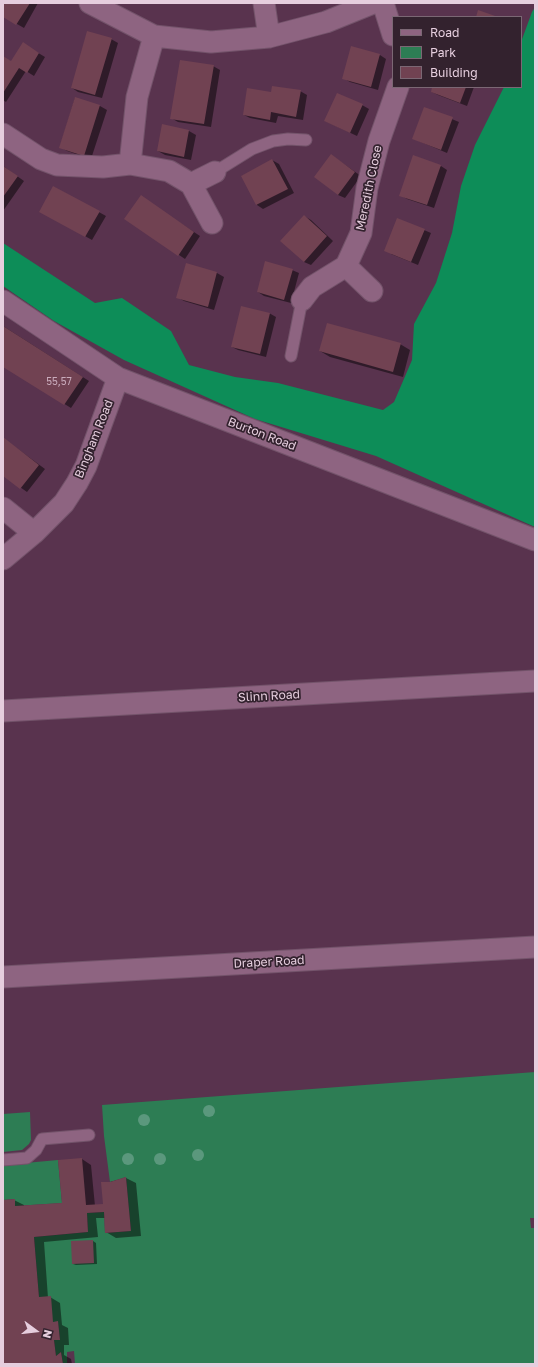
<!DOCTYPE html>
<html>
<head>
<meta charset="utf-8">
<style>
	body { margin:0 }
	#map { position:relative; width:538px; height:1367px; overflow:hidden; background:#59334e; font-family:"Golos Text",sans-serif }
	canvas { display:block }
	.frame { position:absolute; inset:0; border:4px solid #e6cede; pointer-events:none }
	.legend { position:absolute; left:392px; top:16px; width:130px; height:72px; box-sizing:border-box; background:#33222e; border:1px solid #7b6774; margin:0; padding:5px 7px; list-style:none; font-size:12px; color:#e6cede }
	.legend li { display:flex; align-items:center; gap:8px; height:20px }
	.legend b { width:20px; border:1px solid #7b6774 }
	.north { position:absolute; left:16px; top:1311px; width:40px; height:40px; -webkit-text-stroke:3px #33222e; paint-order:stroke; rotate:105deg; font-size:11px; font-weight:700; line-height:16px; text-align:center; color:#e6cede }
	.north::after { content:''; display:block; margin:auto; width:14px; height:18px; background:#e6cede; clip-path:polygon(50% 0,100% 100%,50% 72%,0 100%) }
</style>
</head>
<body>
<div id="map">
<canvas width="538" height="1367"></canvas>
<div class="frame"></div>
<ul class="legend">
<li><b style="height:5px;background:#8e6481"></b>Road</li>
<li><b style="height:11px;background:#2d7d54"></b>Park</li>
<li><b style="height:11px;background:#714252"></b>Building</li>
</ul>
<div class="north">N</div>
</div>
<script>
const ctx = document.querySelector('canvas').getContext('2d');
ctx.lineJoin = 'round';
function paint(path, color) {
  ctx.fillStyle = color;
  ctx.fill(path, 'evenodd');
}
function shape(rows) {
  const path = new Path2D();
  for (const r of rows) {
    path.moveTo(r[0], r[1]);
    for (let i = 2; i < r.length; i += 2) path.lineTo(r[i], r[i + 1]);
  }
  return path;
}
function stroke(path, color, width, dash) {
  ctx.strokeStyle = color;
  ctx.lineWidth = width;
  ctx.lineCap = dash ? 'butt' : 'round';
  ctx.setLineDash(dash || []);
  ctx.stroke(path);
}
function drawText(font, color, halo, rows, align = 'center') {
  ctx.font = font + ' "Golos Text",sans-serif';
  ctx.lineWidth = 3.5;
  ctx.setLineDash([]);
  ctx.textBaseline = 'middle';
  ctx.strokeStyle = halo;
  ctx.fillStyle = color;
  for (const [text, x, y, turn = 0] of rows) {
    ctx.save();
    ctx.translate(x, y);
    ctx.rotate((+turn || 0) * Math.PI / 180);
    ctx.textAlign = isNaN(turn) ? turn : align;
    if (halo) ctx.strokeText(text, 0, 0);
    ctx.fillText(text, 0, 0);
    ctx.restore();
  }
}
paint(shape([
	[535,1072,535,1218,530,1218,531,1228,535,1228,535,1364,75,1364,74,1351,67,1352,67,1364,63,1364,61,1352,56,1356,54,1340,60,1339,58,1322,53,1322,39,1297,34,1237,88,1232,87,1213,104,1212,105,1233,131,1231,126,1177,110,1182,104,1136,102,1105],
	[30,1112,31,1140,29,1144,22,1150,3,1152,3,1114],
	[58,1160,62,1203,15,1206,14,1199,3,1200,3,1165]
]), '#2d7d54');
paint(shape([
	[535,7,535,527,376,456,255,419,124,360,54,321,3,286,3,243,95,303,122,298,171,331,189,365,235,377,278,383,383,410,394,402,412,360,414,324,436,283,452,233,461,186,475,145,504,87,521,87,521,42,532,12]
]), '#0d8d58');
paint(shape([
	[3,3,38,3,24,28,3,16],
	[111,39,118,43,102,98,78,92,72,88],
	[30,48,45,57,34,76,26,71,6,102,3,100,3,57,12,62],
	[380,55,386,59,378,90,350,82,343,78],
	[213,66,220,70,211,127,178,122,171,118],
	[433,87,474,87,467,106,438,95,432,92],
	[300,91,307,95,303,120,278,116,276,123,250,118,244,115,272,93],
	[75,98,100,106,107,110,91,159,67,151,60,147],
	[362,105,369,109,357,136,325,121],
	[425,108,459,122,447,153,414,139],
	[163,126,189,131,196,135,191,160,165,155,158,151],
	[331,155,361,176,345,198,338,195],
	[272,160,279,164,294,193,263,209,257,205,242,176],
	[3,166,24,181,3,211],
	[441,166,447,170,434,208,407,199,400,195],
	[54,187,106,216,92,240,40,211],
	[147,201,200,236,185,259,179,255],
	[304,216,311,220,333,241,311,265,304,262],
	[424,230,431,233,418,265,391,254],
	[186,265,217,273,224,277,214,310,184,301,177,297],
	[292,270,299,273,291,303,264,296,258,292],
	[269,313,276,317,266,357,238,350,232,347],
	[3,326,89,381,71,408,3,366],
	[400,344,410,350,403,377,330,357,320,351],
	[3,438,45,469,27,492,3,475],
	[82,1159,91,1165,95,1206,104,1205,110,1182,126,1178,136,1183,141,1236,116,1238,106,1232,105,1218,96,1218,98,1237,44,1242,48,1298,50,1297,60,1303,62,1325,68,1328,69,1345,64,1345,64,1355,71,1359,72,1364,3,1364,3,1201,14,1200,24,1205,24,1207,63,1204],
	[93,1241,96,1243,97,1264,76,1265,73,1264]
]), '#0007');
paint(shape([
	[3,3,30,3,16,25,3,17],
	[478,10,498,17,476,17],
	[87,31,112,38,95,95,71,88],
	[23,42,39,53,27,73,19,68,3,93,3,56,11,61],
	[351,46,380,54,371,87,342,79],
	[180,60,214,65,204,124,170,119],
	[272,86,301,90,296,117,271,112,270,120,243,115,247,88,271,92],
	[432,87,466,87,460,103,431,92],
	[337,93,363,104,350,133,324,121],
	[75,97,100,105,84,156,59,148],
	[424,107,453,117,441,150,412,139],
	[162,124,189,130,184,157,157,151],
	[331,154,355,172,338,195,314,177],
	[413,155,441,165,427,205,399,196],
	[272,159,288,189,256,205,241,176],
	[3,166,18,176,3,197],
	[53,186,100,211,85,237,39,212],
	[141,195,194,232,178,256,124,219],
	[304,215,327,236,304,262,280,241],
	[397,218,425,229,411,262,384,251],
	[265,261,293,269,284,300,257,292],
	[186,263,217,272,208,307,176,298],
	[241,306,270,313,260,354,231,347],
	[327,323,401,343,393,372,319,351],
	[3,326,83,377,64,405,3,367],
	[3,437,39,465,20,489,3,476],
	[82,1158,86,1205,103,1204,101,1182,110,1182,126,1177,131,1231,105,1233,104,1212,87,1213,88,1232,34,1237,39,1297,51,1296,53,1322,58,1321,60,1340,54,1340,56,1356,61,1352,63,1364,3,1364,3,1200,15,1199,15,1206,62,1203,58,1160],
	[93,1240,94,1263,72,1264,71,1241]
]), '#714252');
const lane = shape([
	[215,172,252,149,273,141,288,139,306,140],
	[291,356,302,300],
	[3,1160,27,1158,36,1150,42,1139,89,1135]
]);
const street = shape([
	[90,3,154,36,211,42,269,37,326,22,373,3],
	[264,3,269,37],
	[383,3,393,35],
	[3,134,41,159,57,165,103,167,130,164,137,97,154,36],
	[130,164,169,171,191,184,212,223],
	[191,184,215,172],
	[346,266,372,291],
	[302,300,312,287,346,266,361,233,367,188,379,141,398,87],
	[3,301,118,378,535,540],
	[3,508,34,533],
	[3,559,34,533,64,503,77,483,86,466,118,378],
	[3,711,535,681],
	[3,977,535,947]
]);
stroke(lane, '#73536a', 13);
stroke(street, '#73536a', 23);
stroke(lane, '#8e6481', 11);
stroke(street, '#8e6481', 21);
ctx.fillStyle = '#5b987d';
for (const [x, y] of [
	[209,1111],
	[144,1120],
	[198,1155],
	[128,1159],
	[160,1159]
]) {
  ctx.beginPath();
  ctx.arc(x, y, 6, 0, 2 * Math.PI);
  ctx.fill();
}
drawText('10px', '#c9abbb', null, [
	["55,57",59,382]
]);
drawText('12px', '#e6cede', '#33222e', [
	["Meredith Close",369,188,-78],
	["Burton Road",262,434,21],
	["Bingham Road",94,439,-68],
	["Slinn Road",269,696,-3],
	["Draper Road",269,962,-3]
]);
</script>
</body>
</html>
